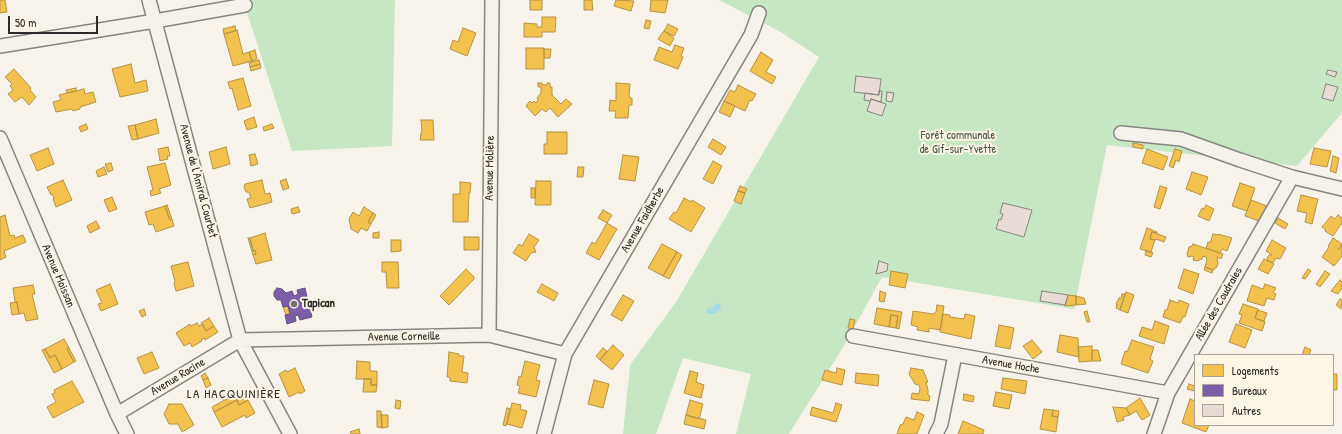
<!DOCTYPE html>
<html>
<head>
<meta charset="utf-8">
<style>
	body { margin:0 }
	#map { position:relative; width:1342px; height:434px; overflow:hidden; background:#f7f3ea; font-family:"Patrick Hand",sans-serif }
	canvas { display:block }
	.legend { position:absolute; left:1194px; top:354px; width:140px; height:72px; box-sizing:border-box; background:#fcf5e5; border:1px solid #a8a49b; margin:0; padding:5px 7px; list-style:none; font-size:12px; color:#2b2b2b }
	.legend li { display:flex; align-items:center; gap:8px; height:20px }
	.legend b { width:20px; border:1px solid #a8a49b }
	.scale { position:absolute; left:8px; top:16px; width:90px; height:18px; box-sizing:border-box; border:2px solid #2b2b2b; border-top:0; padding-left:5px; font-size:12px; line-height:14px; white-space:nowrap; color:#2b2b2b; -webkit-text-stroke:3px #fcf5e5; paint-order:stroke }
</style>
</head>
<body>
<div id="map">
<canvas width="1342" height="434"></canvas>
<ul class="legend">
<li><b style="height:11px;background:#f2c14e"></b>Logements</li>
<li><b style="height:11px;background:#7b5ea7"></b>Bureaux</li>
<li><b style="height:11px;background:#e8dbd5"></b>Autres</li>
</ul>
<div class="scale">50 m</div>
</div>
<script>
const ctx = document.querySelector('canvas').getContext('2d');
ctx.lineJoin = 'round';
function paint(path, color) {
  ctx.fillStyle = color;
  ctx.fill(path, 'evenodd');
}
function shape(rows) {
  const path = new Path2D();
  for (const r of rows) {
    path.moveTo(r[0], r[1]);
    for (let i = 2; i < r.length; i += 2) path.lineTo(r[i], r[i + 1]);
  }
  return path;
}
function stroke(path, color, width, dash) {
  ctx.strokeStyle = color;
  ctx.lineWidth = width;
  ctx.lineCap = dash ? 'butt' : 'round';
  ctx.setLineDash(dash || []);
  ctx.stroke(path);
}
function drawText(font, color, halo, rows, align = 'center') {
  ctx.font = font + ' "Patrick Hand",sans-serif';
  ctx.lineWidth = 4;
  ctx.setLineDash([]);
  ctx.textBaseline = 'middle';
  ctx.strokeStyle = halo;
  ctx.fillStyle = color;
  for (const [text, x, y, turn = 0] of rows) {
    ctx.save();
    ctx.translate(x, y);
    ctx.rotate((+turn || 0) * Math.PI / 180);
    ctx.textAlign = isNaN(turn) ? turn : align;
    if (halo) ctx.strokeText(text, 0, 0);
    ctx.fillText(text, 0, 0);
    ctx.restore();
  }
}
paint(shape([
	[243,0,395,0,392,146,292,151],
	[719,0,1342,0,1342,113,1297,166,1107,145,1074,309,882,277,845,344,789,434,736,434,751,374,683,358,656,434,623,434,630,365,676,302,819,57,779,31]
]), '#c6e6c4');
paint(shape([
	[719,303,721,306,720,310,715,314,708,314,706,312,707,309,711,308,713,307,715,304]
]), '#a6dde4');
const homes = shape([
	[0,0,5,0,7,12,0,13,0,0],
	[530,0,542,0,542,10,530,10,530,0],
	[584,0,592,0,593,10,584,10,584,0],
	[616,0,634,1,631,11,614,6,616,0],
	[651,0,668,0,665,13,650,11,651,0],
	[542,17,556,17,555,32,542,32,542,37,524,37,524,23,537,24,537,27,542,27,542,17],
	[646,20,651,21,649,29,644,28,646,20],
	[668,24,678,29,674,36,664,31,668,24],
	[235,26,236,31,224,34,223,29,235,26],
	[463,28,476,33,467,56,450,49,453,40,458,42,463,28],
	[237,30,243,54,249,52,252,61,233,66,224,34,237,30],
	[664,31,674,38,670,46,658,39,664,31],
	[675,45,684,48,681,56,683,57,678,69,654,60,659,47,672,52,675,45],
	[526,48,544,48,544,69,526,69,526,48],
	[544,49,551,49,550,58,544,58,544,49],
	[255,50,257,59,252,61,249,52,255,50],
	[761,52,773,60,766,72,776,77,772,84,750,71,761,52],
	[259,60,260,64,250,67,249,63,259,60],
	[131,64,135,83,146,80,148,91,120,97,112,69,131,64],
	[260,64,261,68,251,71,250,67,260,64],
	[14,69,31,88,30,90,36,97,29,105,22,97,15,102,8,94,13,90,10,86,12,84,5,77,14,69],
	[243,78,251,106,238,110,232,88,230,89,228,82,243,78],
	[538,83,542,83,542,85,547,85,547,83,550,83,550,87,552,87,552,95,561,104,566,99,572,104,558,117,550,108,546,112,542,109,535,116,526,106,530,101,532,103,534,101,536,103,538,100,537,98,541,93,541,87,538,87,538,83],
	[616,83,630,84,629,95,630,98,632,98,632,105,629,105,628,118,615,118,616,111,609,111,610,100,616,101,616,83],
	[738,85,756,94,752,101,750,100,745,111,724,101,730,90,735,92,738,85],
	[76,88,76,91,67,93,66,90,76,88],
	[84,89,85,94,93,92,96,102,80,107,80,109,73,111,72,109,56,112,53,102,61,100,59,95,84,89],
	[724,101,735,106,730,117,719,112,724,101],
	[254,117,257,127,247,130,244,121,254,117],
	[156,119,159,133,138,139,135,125,156,119],
	[421,120,433,120,434,140,420,140,421,133,422,133,421,120],
	[86,124,88,129,81,132,79,127,86,124],
	[272,124,274,128,264,131,263,127,272,124],
	[135,125,138,139,132,140,128,126,135,125],
	[547,132,567,132,567,154,544,154,544,144,547,144,547,132],
	[713,139,726,147,721,155,708,147,713,139],
	[1133,143,1143,145,1143,149,1133,147,1133,143],
	[168,147,170,156,167,156,168,159,160,161,158,149,168,147],
	[226,147,230,164,213,169,209,152,226,147],
	[48,148,54,164,37,171,30,155,48,148],
	[1314,148,1331,151,1327,167,1310,164,1314,148],
	[1147,149,1168,157,1163,170,1142,163,1147,149],
	[1175,149,1182,151,1179,162,1176,160,1173,168,1169,166,1175,149],
	[255,154,258,164,251,166,249,155,255,154],
	[623,155,639,157,635,181,619,179,623,155],
	[1333,156,1339,158,1336,173,1330,171,1333,156],
	[713,161,722,166,713,184,703,179,713,161],
	[111,163,113,170,108,172,105,164,111,163],
	[165,163,171,185,159,189,161,193,151,196,150,191,153,190,147,167,165,163],
	[104,167,107,174,98,177,96,171,104,167],
	[578,167,584,167,583,177,577,177,578,167],
	[1192,172,1208,177,1201,195,1186,189,1192,172],
	[286,179,289,188,283,190,280,181,286,179],
	[63,180,72,200,56,207,53,199,54,198,52,194,51,195,47,187,63,180],
	[262,180,265,194,270,193,272,202,250,208,247,199,251,198,249,192,246,192,244,187,245,184,262,180],
	[536,181,551,181,551,205,535,205,536,181],
	[460,182,471,183,470,193,469,193,468,222,453,222,453,194,460,194,460,182],
	[1240,183,1255,188,1247,211,1232,206,1240,183],
	[740,186,747,189,745,193,738,191,740,186],
	[1160,186,1167,188,1160,209,1154,207,1160,186],
	[531,188,535,188,535,198,531,198,531,188],
	[738,191,745,193,741,204,734,201,738,191],
	[1301,195,1318,199,1312,224,1305,222,1307,213,1297,211,1301,195],
	[112,197,117,209,109,212,104,200,112,197],
	[684,198,691,202,692,200,705,208,691,232,669,219,674,212,676,213,684,198],
	[1251,200,1267,206,1259,221,1245,216,1251,200],
	[167,205,172,219,170,220,165,206,167,205],
	[1206,205,1214,209,1209,221,1198,216,1202,208,1204,209,1206,205],
	[165,206,170,220,172,219,174,226,156,232,153,224,149,225,145,212,165,206],
	[298,207,300,212,292,214,291,209,298,207],
	[364,207,373,213,368,222,371,224,367,231,361,228,358,233,351,229,349,219,353,212,359,216,364,207],
	[603,210,612,215,607,223,598,218,603,210],
	[373,213,376,215,371,224,368,222,373,213],
	[5,215,10,236,14,235,15,238,23,235,26,242,4,251,6,257,0,260,0,217,5,215],
	[1338,215,1342,218,1342,224,1341,224,1333,236,1325,231,1326,230,1322,227,1331,216,1335,219,1338,215],
	[1278,218,1288,224,1285,229,1275,223,1278,218],
	[96,221,100,228,90,233,87,226,96,221],
	[607,223,617,229,599,260,586,253,592,242,595,244,607,223],
	[1147,228,1157,232,1157,233,1152,232,1150,239,1155,240,1151,252,1140,249,1147,228],
	[379,232,379,238,373,238,373,233,379,232],
	[1152,232,1166,237,1164,242,1156,239,1155,240,1150,239,1152,232],
	[265,233,272,260,256,264,253,255,256,254,255,250,253,251,250,238,265,233],
	[529,234,539,240,534,247,536,252,531,253,526,261,513,253,519,244,522,246,529,234],
	[1213,234,1217,235,1218,234,1232,238,1227,251,1222,249,1220,253,1206,248,1208,242,1210,243,1213,234],
	[464,237,479,237,479,250,464,250,464,237],
	[248,238,250,238,253,251,255,250,256,254,253,255,248,238],
	[1333,238,1342,244,1338,250,1342,245,1342,256,1334,266,1322,257,1329,247,1328,246,1333,238],
	[391,240,401,240,401,251,391,252,391,240],
	[1272,240,1286,248,1280,259,1276,258,1273,263,1268,261,1267,258,1269,255,1272,255,1266,251,1272,240],
	[662,244,677,252,663,276,648,268,662,244],
	[1193,244,1223,254,1221,259,1217,257,1218,263,1217,267,1213,270,1205,267,1207,260,1206,257,1203,256,1202,259,1197,261,1193,260,1194,257,1192,256,1188,257,1187,254,1189,247,1192,246,1193,244],
	[1146,251,1153,253,1151,257,1145,255,1146,251],
	[677,252,682,255,669,279,663,276,677,252],
	[1264,259,1274,264,1268,274,1258,269,1264,259],
	[188,262,194,286,176,291,174,283,175,282,171,266,188,262],
	[382,262,398,262,399,288,387,288,386,272,382,272,382,262],
	[1205,267,1213,270,1212,273,1204,270,1205,267],
	[466,269,474,277,474,279,449,305,440,296,466,269],
	[1184,269,1199,274,1193,294,1178,288,1184,269],
	[1308,269,1311,271,1305,279,1302,278,1308,269],
	[891,271,908,274,905,288,889,285,891,271],
	[1325,271,1330,274,1320,287,1316,284,1325,271],
	[1340,280,1342,282,1342,288,1338,294,1331,291,1340,280],
	[110,284,118,304,101,311,98,304,102,303,96,290,110,284],
	[542,284,558,293,554,301,537,292,542,284],
	[1265,284,1276,288,1273,293,1276,294,1274,300,1267,298,1264,306,1247,301,1252,285,1263,289,1265,284],
	[33,285,35,294,32,294,38,319,26,321,24,313,19,314,17,302,15,302,13,288,33,285],
	[880,291,886,293,884,302,879,301,880,291],
	[1126,292,1134,295,1128,313,1120,310,1126,292],
	[1122,294,1125,294,1120,310,1116,308,1117,304,1116,304,1119,298,1121,298,1122,294],
	[623,295,634,301,622,321,611,315,623,295],
	[1068,295,1076,296,1076,305,1065,306,1068,295],
	[1076,296,1084,298,1086,304,1076,305,1076,296],
	[1340,299,1342,300,1341,309,1336,305,1340,299],
	[1170,300,1178,303,1179,300,1189,304,1185,317,1183,317,1180,323,1163,317,1165,310,1167,310,1170,300],
	[17,302,19,314,12,315,10,303,17,302],
	[1243,304,1258,309,1255,318,1265,322,1262,331,1239,323,1242,315,1239,314,1243,304],
	[937,305,944,306,940,330,929,328,929,332,917,330,918,327,911,325,913,311,933,314,936,312,937,305],
	[288,306,290,314,286,315,283,307,288,306],
	[877,308,902,312,899,329,896,328,898,316,891,315,889,327,874,324,877,308],
	[144,309,146,315,142,317,139,311,144,309],
	[1258,310,1267,313,1264,321,1255,318,1258,310],
	[1087,311,1090,322,1087,322,1084,312,1087,311],
	[943,314,950,315,950,317,964,319,965,314,975,316,971,339,940,332,943,314],
	[891,315,898,316,896,328,889,327,891,315],
	[209,318,214,326,206,331,201,323,209,318],
	[850,319,855,320,853,329,848,328,850,319],
	[1155,321,1169,326,1164,344,1139,336,1142,327,1152,330,1155,321],
	[197,323,199,326,203,324,206,331,214,326,218,332,205,340,204,338,201,340,202,341,192,347,190,343,184,346,176,333,190,324,191,326,197,323],
	[1236,324,1252,330,1245,348,1229,342,1236,324],
	[999,325,1014,328,1010,349,995,346,999,325],
	[1060,335,1078,338,1079,357,1057,352,1060,335],
	[64,339,69,348,67,349,74,362,62,369,55,355,50,358,45,349,64,339],
	[1032,340,1042,352,1033,359,1023,346,1032,340],
	[1132,340,1154,347,1150,359,1153,361,1148,373,1121,364,1125,351,1127,352,1132,340],
	[613,345,624,355,612,370,600,360,613,345],
	[1092,346,1092,361,1079,362,1078,347,1092,346],
	[1305,347,1311,350,1309,355,1302,355,1305,347],
	[69,348,76,361,74,362,67,349,69,348],
	[603,348,607,351,600,360,596,356,603,348],
	[45,349,50,358,55,355,62,369,54,373,42,350,45,349],
	[1092,350,1098,350,1101,361,1092,361,1092,350],
	[152,352,159,368,144,374,137,358,152,352],
	[449,352,459,354,459,356,464,356,462,372,468,373,467,383,450,381,450,377,447,377,449,352],
	[357,361,370,362,370,371,377,371,377,385,371,385,371,379,356,379,357,361],
	[525,361,540,365,536,380,540,381,536,397,518,393,520,386,517,385,519,376,521,377,525,361],
	[295,368,305,391,300,394,299,392,289,397,279,374,286,370,287,372,295,368],
	[837,368,845,370,842,385,822,380,825,370,836,373,837,368],
	[911,368,923,370,928,382,926,382,928,390,928,395,930,396,929,401,911,399,912,393,919,394,920,388,919,385,915,384,909,374,911,368],
	[690,371,698,373,696,382,704,385,701,398,684,393,690,371],
	[205,373,208,378,203,380,201,376,205,373],
	[856,373,879,375,878,386,855,383,856,373],
	[1333,374,1337,374,1337,390,1333,390,1333,374],
	[208,378,211,385,206,388,203,380,208,378],
	[1003,378,1027,381,1025,394,1001,389,1003,378],
	[364,379,371,379,371,385,377,385,376,392,363,392,364,379],
	[594,380,609,384,603,408,588,404,594,380],
	[72,381,84,402,53,418,47,407,56,402,52,394,55,393,54,390,72,381],
	[1189,384,1195,386,1195,391,1187,389,1189,384],
	[243,390,248,400,239,405,237,400,214,412,212,407,243,390],
	[996,392,1012,395,1009,409,993,406,996,392],
	[964,394,974,396,973,402,963,400,964,394],
	[1140,398,1150,415,1142,420,1136,411,1130,415,1126,408,1140,398],
	[1190,399,1195,401,1195,425,1209,425,1206,432,1182,423,1190,399],
	[237,400,239,405,248,400,255,413,246,418,245,415,222,427,214,412,237,400],
	[396,400,401,401,400,409,395,408,396,400],
	[690,400,703,404,699,419,686,415,690,400],
	[512,403,521,405,520,409,527,411,522,428,507,424,512,403],
	[836,403,842,405,836,422,810,415,812,407,833,413,836,403],
	[169,404,182,404,194,425,182,432,178,424,169,424,164,414,169,404],
	[1113,407,1126,408,1130,415,1123,417,1124,420,1117,422,1113,407],
	[507,408,510,409,506,426,503,425,507,408],
	[1044,409,1053,410,1052,416,1058,417,1056,432,1040,429,1044,409],
	[1053,410,1059,411,1058,417,1052,416,1053,410],
	[377,411,381,411,382,428,377,427,377,411],
	[917,412,924,415,917,434,897,434,900,425,903,424,906,417,914,420,917,412],
	[381,415,388,415,388,427,382,428,381,415],
	[686,415,706,420,704,429,684,424,686,415],
	[963,421,984,430,983,434,958,434,963,421],
	[359,429,360,434,351,434,350,432,359,429]
]);
paint(homes, '#f2c14e');
stroke(homes, '#b69444', 1);
const offices = shape([
	[277,288,282,289,286,293,292,291,294,296,298,294,297,290,305,288,307,297,302,299,303,302,308,301,312,317,300,320,298,315,295,316,296,321,287,324,285,315,290,314,288,306,283,307,281,300,277,300,274,296,274,292,277,288]
]);
paint(offices, '#7b5ea7');
stroke(offices, '#634f82', 1);
const building = shape([
	[1328,70,1337,72,1335,77,1326,74,1328,70],
	[856,76,881,79,879,95,854,92,856,76],
	[1326,84,1338,87,1333,101,1322,98,1326,84],
	[879,91,882,91,881,102,871,99,870,101,864,100,865,93,879,95,879,91],
	[887,92,894,93,892,102,886,101,887,92],
	[871,99,886,104,882,116,867,111,871,99],
	[1003,203,1032,210,1024,237,996,229,999,219,1001,220,1003,214,1000,213,1003,203],
	[879,261,888,264,887,271,876,274,879,261],
	[1042,291,1068,295,1065,305,1040,301,1042,291]
]);
paint(building, '#e8dbd5');
stroke(building, '#878581', 1);
const minor = shape([
	[149,0,240,340,290,434],
	[0,46,155,21,245,5],
	[1121,133,1181,139,1240,160,1292,177,1342,189],
	[0,138,117,414,127,434],
	[489,335,492,0],
	[853,336,1168,393],
	[117,414,240,340,489,335,565,354],
	[544,434,565,354,751,35,759,13],
	[936,434,941,424,955,355],
	[1154,434,1168,393,1292,177]
]);
stroke(minor, '#878581', 16);
stroke(minor, '#f5f2ec', 13);
for (const [x, y, r, color] of [
	[294,304,4,"#72716e"]
]) {
  const dot = new Path2D();
  dot.arc(x, y, r, 0, 2 * Math.PI);
  ctx.fillStyle = color;
  ctx.fill(dot);
  stroke(dot, '#fcf5e5', 1.5);
}
drawText('12px', '#48574a', '#fcf5e5', [
	["Forêt communale",958,136],
	["de Gif-sur-Yvette",958,150]
]);
drawText('12px', '#2b2b2b', '#fcf5e5', [
	["Avenue Molière",490,168,-89],
	["Avenue de l'Amiral Courbet",198,181,75],
	["Avenue Faidherbe",643,220,-60],
	["Avenue Moissan",58,276,67],
	["Allée des Coudraies",1219,304,-60],
	["Avenue Corneille",404,337,-1],
	["Avenue Hoche",1011,365,10],
	["Avenue Racine",178,377,-31]
]);
drawText('bold 12px', '#2b2b2b', '#fcf5e5', [
	["Tapican",302,304]
], 'left');
ctx.letterSpacing = '1px';
drawText('13px', '#2b2b2b', '#fcf5e5', [
	["LA HACQUINIÈRE",234,395]
]);
ctx.letterSpacing = '0px';
</script>
</body>
</html>
